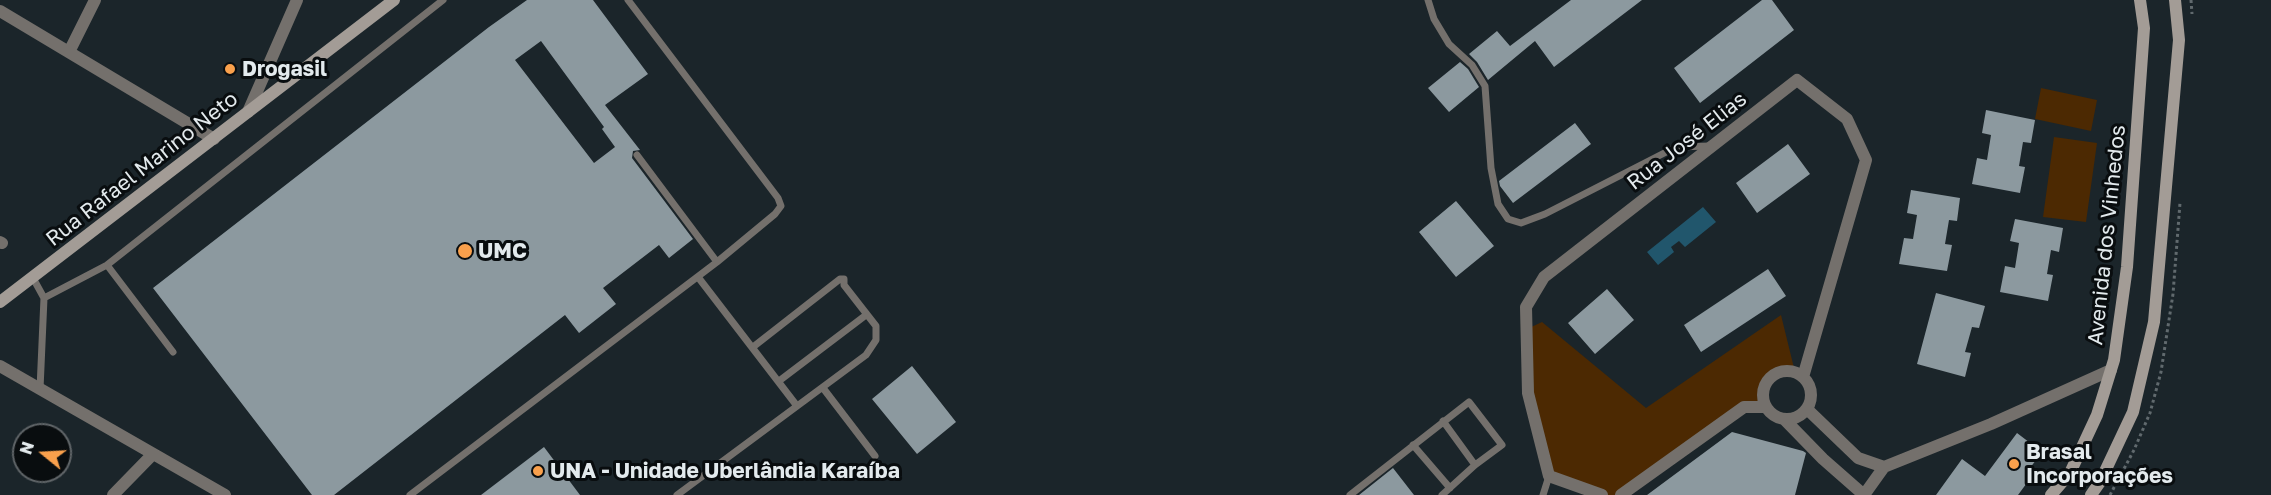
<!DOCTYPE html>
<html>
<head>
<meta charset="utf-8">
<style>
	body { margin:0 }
	#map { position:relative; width:2271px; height:495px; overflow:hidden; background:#1b252a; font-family:"Golos Text",sans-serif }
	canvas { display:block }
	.north { position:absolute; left:12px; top:423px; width:60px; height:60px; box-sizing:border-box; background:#090d0f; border:2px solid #606568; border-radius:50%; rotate:288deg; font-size:16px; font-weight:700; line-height:24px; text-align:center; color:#e3eaed }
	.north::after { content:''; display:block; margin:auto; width:21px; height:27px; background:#f9a04c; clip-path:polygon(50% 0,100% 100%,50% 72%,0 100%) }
</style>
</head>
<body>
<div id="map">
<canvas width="2271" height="495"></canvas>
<div class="north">N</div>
</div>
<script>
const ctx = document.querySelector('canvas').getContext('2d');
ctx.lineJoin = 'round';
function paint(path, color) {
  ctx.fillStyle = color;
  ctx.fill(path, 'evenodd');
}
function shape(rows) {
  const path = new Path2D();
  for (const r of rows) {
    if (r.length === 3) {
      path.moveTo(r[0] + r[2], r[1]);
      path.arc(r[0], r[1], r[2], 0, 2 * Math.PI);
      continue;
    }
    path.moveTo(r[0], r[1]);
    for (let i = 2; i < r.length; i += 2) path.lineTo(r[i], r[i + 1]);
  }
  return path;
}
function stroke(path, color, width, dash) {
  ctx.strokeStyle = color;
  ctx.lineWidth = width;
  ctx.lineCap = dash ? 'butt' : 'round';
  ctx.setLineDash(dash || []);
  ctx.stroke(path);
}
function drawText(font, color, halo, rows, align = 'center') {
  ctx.font = font + ' "Golos Text",sans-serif';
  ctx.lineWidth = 6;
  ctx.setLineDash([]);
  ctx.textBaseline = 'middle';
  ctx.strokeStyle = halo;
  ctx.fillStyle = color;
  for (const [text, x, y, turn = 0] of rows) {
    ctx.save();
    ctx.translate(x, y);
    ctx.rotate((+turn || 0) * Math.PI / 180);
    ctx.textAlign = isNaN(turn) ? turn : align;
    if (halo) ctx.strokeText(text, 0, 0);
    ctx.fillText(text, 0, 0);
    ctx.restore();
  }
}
paint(shape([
	[2041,88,2097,100,2091,131,2035,119],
	[2054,137,2097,143,2086,222,2043,217],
	[1781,315,1795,372,1779,372,1767,383,1763,391,1766,407,1744,407,1621,495,1602,495,1549,476,1528,393,1527,329,1542,322,1646,408]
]), '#4c2902');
paint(shape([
	[1703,207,1716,222,1685,247,1679,241,1671,247,1674,252,1658,265,1647,252]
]), '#21566c');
paint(shape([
	[527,0,593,0,648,74,605,105,640,150,633,151,632,158,693,239,669,258,659,245,603,288,616,304,579,333,565,315,334,495,312,495,153,288,489,27],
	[541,41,604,127,602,129,615,147,594,163,515,60],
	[1571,0,1642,0,1554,67,1535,41,1488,80,1477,62,1469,54,1497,31,1510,46],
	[1762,0,1772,0,1794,30,1700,103,1674,68],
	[1460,62,1468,69,1479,87,1449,112,1428,88],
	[1986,110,2035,120,2031,143,2023,142,2019,166,2025,167,2020,193,1972,184,1977,158,1987,160,1991,135,1982,133],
	[1575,123,1591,144,1513,203,1500,186,1499,181],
	[1788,144,1810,174,1757,213,1736,183],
	[1911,190,1960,198,1957,221,1949,220,1945,244,1952,245,1947,271,1899,264,1904,238,1913,239,1917,215,1907,213],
	[1456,201,1494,246,1456,277,1419,232],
	[2015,219,2063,228,2059,252,2051,250,2047,274,2053,275,2048,301,2000,292,2005,266,2015,268,2019,243,2010,241],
	[1768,269,1786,296,1701,352,1684,325],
	[1607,289,1634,320,1595,354,1568,323],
	[1936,293,1985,306,1979,328,1972,327,1965,352,1971,353,1965,377,1917,364],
	[912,366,956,422,917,454,872,399],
	[1732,432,1803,451,1806,453,1795,495,1647,495],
	[2017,433,2042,452,2030,468,2035,472,2018,495,1936,495,1962,459,1985,476],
	[544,447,580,495,481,495],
	[1393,468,1414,495,1359,495]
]), '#8c999f');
stroke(shape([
	[2191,0,2192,14],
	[2110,495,2134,450,2150,413,2161,372,2173,294,2180,203]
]), '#616a6e', 3, [3, 3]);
stroke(shape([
	[1428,0,1434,19,1449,44,1472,65,1485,86,1491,168,1498,204,1508,219,1521,223,1545,214,1676,147,1710,146],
	[637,155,717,262],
	[107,265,173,352],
	[698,277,797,406],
	[33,278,44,298,107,265,443,0],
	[779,381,866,315],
	[823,388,875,456],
	[40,389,44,298],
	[1443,421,1475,465],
	[1413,445,1450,488],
	[410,495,717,262,775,214,781,206,778,198,628,0],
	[677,495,866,355,876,340,876,326,844,285,844,279,840,279,753,347],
	[1350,495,1469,402,1502,445,1475,465,1442,495],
	[1543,495,1549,476]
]), '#74706c', 7);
stroke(shape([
	[0,11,214,139],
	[69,52,95,0],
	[248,112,297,0],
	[0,242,2,243],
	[0,366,225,495],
	[1787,395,24],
	[1807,409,1858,458,1884,467],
	[1784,419,1823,459,1864,495],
	[113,495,152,455],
	[1602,495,1549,476,1528,393,1526,307,1544,277,1797,80,1847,119,1866,160,1803,377],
	[1621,495,1744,407,1766,407],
	[1864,495,1884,467,1991,424,2111,370]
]), '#74706c', 12);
stroke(shape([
	[0,302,394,0],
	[2051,495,2070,473,2097,415,2114,360,2127,267,2144,28,2140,0],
	[2091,495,2100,482,2133,412,2154,322,2179,40,2175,0]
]), '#a39c96', 12);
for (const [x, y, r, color] of [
	[230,69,6,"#f9a04c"],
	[465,251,8,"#f9a04c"],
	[2014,464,6,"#f9a04c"],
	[538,471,6,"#f9a04c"]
]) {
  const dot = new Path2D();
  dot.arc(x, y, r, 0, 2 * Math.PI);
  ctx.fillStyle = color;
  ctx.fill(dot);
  stroke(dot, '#090d0f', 2);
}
drawText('bold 21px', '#e3eaed', '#090d0f', [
	["Drogasil",242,69],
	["UMC",478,251],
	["Brasal",2026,452],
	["Incorporações",2026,476],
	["UNA - Unidade Uberlândia Karaíba",550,471]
], 'left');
drawText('21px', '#e3eaed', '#090d0f', [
	["Rua José Elias",1687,141,-38],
	["Rua Rafael Marino Neto",142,169,-38],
	["Avenida dos Vinhedos",2107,235,-84]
]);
</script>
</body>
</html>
